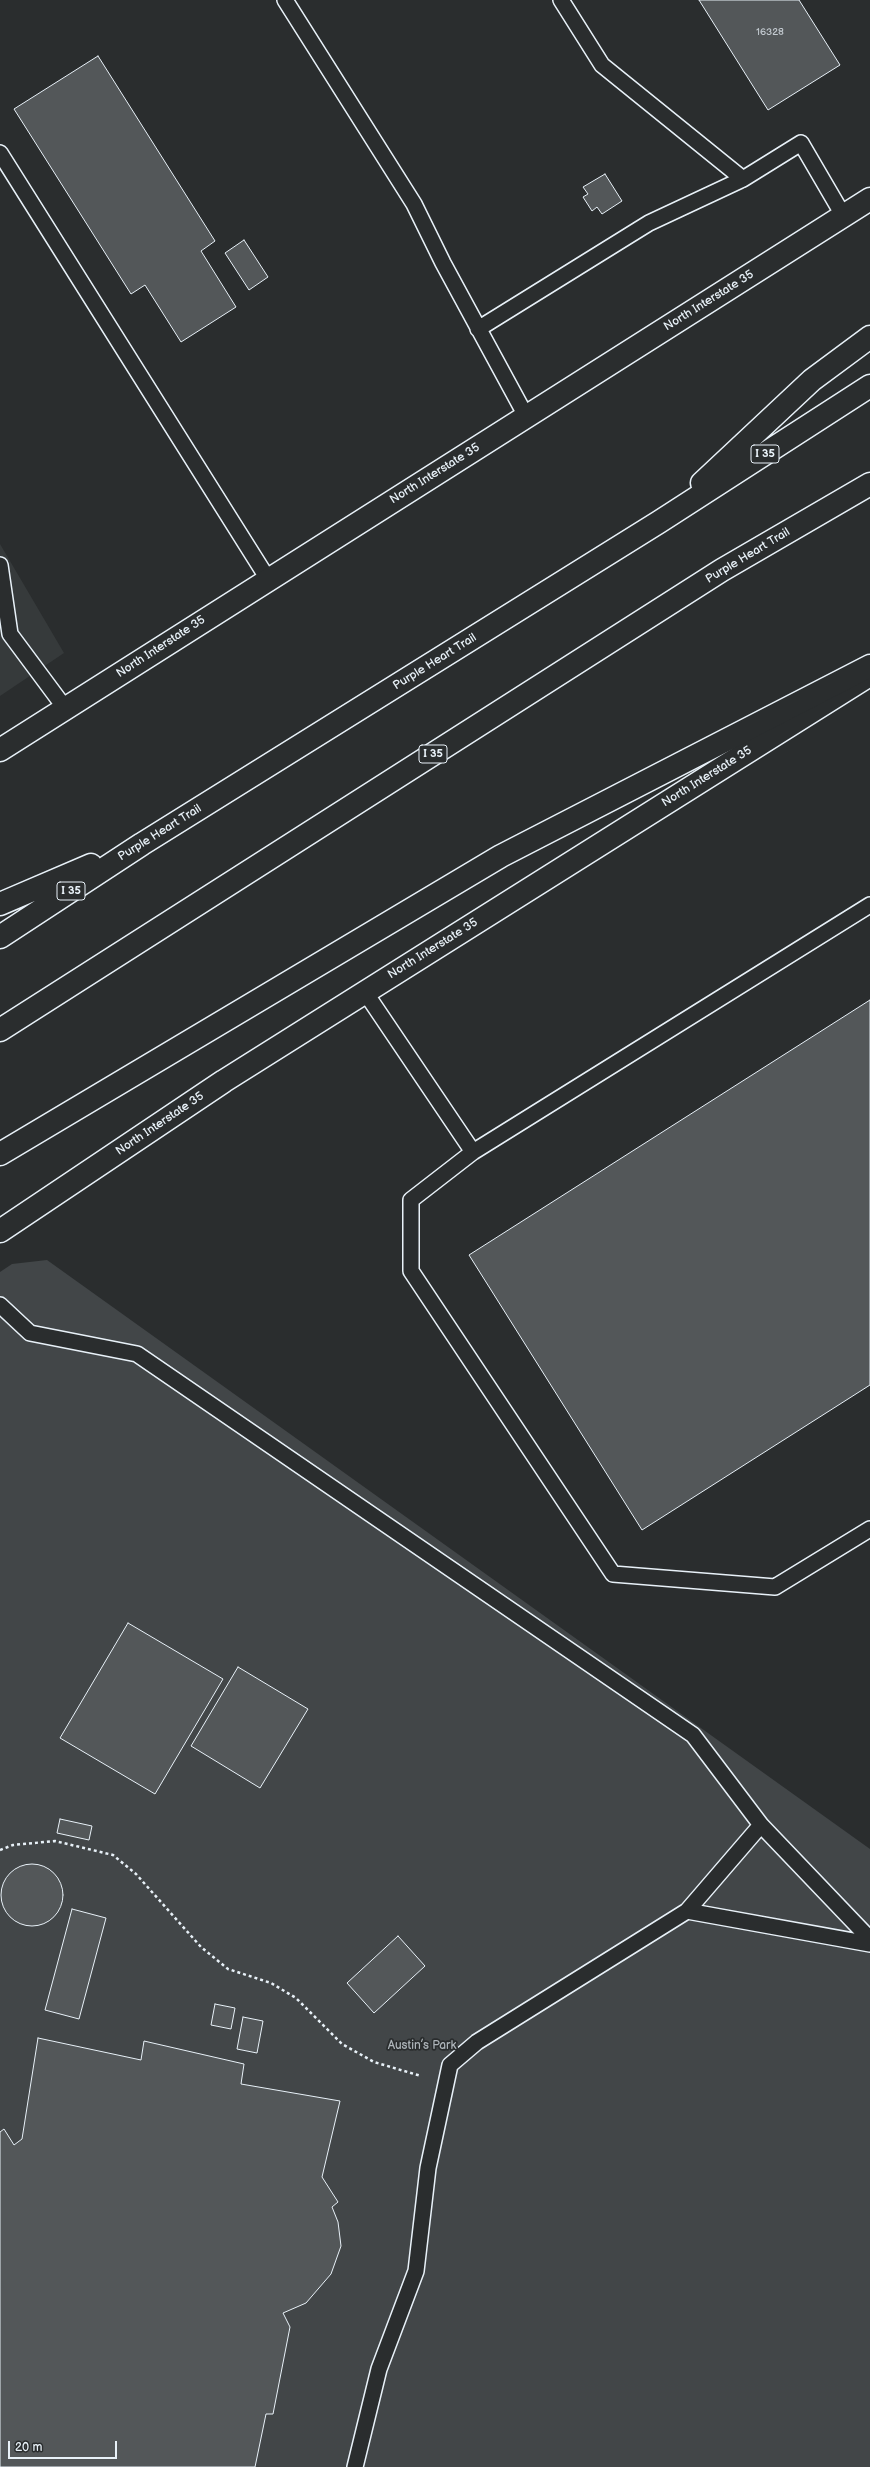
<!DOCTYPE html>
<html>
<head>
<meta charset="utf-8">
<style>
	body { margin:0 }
	#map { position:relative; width:870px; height:2467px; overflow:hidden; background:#2a2d2e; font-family:"Balsamiq Sans",sans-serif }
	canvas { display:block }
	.scale { position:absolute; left:8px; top:2441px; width:109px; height:18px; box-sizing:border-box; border:2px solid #e8f1f8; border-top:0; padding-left:5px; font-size:12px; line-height:14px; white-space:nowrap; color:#e8f1f8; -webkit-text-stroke:3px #2a2d2e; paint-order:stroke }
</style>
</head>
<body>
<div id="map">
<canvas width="870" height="2467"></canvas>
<div class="scale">20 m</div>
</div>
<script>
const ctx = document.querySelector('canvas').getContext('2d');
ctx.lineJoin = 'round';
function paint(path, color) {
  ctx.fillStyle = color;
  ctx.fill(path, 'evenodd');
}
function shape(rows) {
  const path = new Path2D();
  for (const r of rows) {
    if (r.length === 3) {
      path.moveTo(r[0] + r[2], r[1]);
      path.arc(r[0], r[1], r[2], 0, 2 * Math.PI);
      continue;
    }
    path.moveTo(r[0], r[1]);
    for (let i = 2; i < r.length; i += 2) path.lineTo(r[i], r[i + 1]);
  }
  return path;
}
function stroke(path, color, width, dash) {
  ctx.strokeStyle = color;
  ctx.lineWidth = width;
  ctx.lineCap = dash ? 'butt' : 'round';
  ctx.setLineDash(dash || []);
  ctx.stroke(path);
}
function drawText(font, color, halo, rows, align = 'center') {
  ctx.font = font + ' "Balsamiq Sans",sans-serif';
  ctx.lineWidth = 3.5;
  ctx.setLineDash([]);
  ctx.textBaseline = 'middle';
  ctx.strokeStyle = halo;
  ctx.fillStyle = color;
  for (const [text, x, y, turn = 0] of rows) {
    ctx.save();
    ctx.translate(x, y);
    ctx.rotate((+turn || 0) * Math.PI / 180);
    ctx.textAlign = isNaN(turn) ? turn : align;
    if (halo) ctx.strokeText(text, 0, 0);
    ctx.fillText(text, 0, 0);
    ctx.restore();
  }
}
paint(shape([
	[0,544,64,653,0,696]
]), '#363a3b');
paint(shape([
	[47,1260,870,1849,870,2467,0,2467,0,1272,12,1264]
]), '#424648');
const building = shape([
	[699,0,799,0,840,65,768,110,699,0],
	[98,56,215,241,201,251,236,307,181,342,145,285,131,294,14,109,98,56],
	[605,174,622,201,602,214,597,207,592,211,583,197,588,194,583,187,605,174],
	[244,240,268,277,249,290,225,253,244,240],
	[870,1000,870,1385,642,1530,469,1255,870,1000],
	[128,1623,223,1679,155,1794,60,1738,128,1623],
	[238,1667,308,1709,260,1788,191,1746,238,1667],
	[60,1819,92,1826,89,1840,57,1833,60,1819],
	[32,1895,31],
	[72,1909,106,1918,79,2019,45,2010,72,1909],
	[398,1936,425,1966,374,2013,347,1983,398,1936],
	[215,2004,235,2008,231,2029,211,2025,215,2004],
	[243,2017,263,2021,257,2053,237,2049,243,2017],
	[38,2038,141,2060,144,2041,244,2064,241,2084,340,2101,322,2177,338,2202,332,2207,338,2222,341,2246,331,2274,306,2303,283,2313,290,2327,273,2414,266,2414,255,2467,0,2467,0,2132,4,2129,14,2145,22,2139,38,2038]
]);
paint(building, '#535759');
stroke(building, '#e8f1f8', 1);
const service = shape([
	[285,0,414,204,443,263,526,416],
	[561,0,602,65,743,179,801,143,843,215],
	[0,153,268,579],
	[478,329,649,223,743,179],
	[0,565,10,634,65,708],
	[870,905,473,1152,411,1200,411,1271,613,1574,775,1587,870,1529],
	[365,992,473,1152],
	[0,1305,30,1333,137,1354,693,1735,761,1825,687,1911,477,2042,450,2065,428,2168,416,2271,379,2369,355,2467],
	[761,1825,870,1939],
	[687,1911,870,1944]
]);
const secondary = shape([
	[0,750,870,199],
	[0,1231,224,1081,865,678]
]);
const motorway = shape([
	[702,483,812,380,870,337],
	[0,904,91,865],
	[0,937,142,844,659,522,870,386],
	[0,1030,722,570,870,484],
	[0,1154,501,856,870,666]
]);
stroke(service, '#e8f1f8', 18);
stroke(secondary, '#e8f1f8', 25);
stroke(motorway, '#e8f1f8', 25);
stroke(shape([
	[0,1850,13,1845,55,1841,113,1855,136,1874,201,1947,228,1969,271,1983,296,1998,342,2044,374,2062,421,2076]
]), '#e8f1f8', 2.5, [3, 3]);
stroke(service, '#2a2d2e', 15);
stroke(secondary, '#2a2d2e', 22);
stroke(motorway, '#2a2d2e', 22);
drawText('10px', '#c3cad0', null, [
	["16328",770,32]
]);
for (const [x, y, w] of [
	[765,454,28],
	[433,754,28],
	[71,891,28]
]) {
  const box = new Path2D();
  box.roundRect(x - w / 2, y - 9, w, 18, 3);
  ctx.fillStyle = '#2a2d2e';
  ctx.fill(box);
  stroke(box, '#e8f1f8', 1);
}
drawText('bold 11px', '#e8f1f8', null, [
	["I 35",765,454],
	["I 35",433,754],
	["I 35",71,891]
]);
drawText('12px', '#e8f1f8', '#2a2d2e', [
	["North Interstate 35",709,301,-32],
	["North Interstate 35",435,474,-32],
	["Purple Heart Trail",748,556,-31],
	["North Interstate 35",161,647,-33],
	["Purple Heart Trail",435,662,-32],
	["North Interstate 35",707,777,-32],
	["Purple Heart Trail",160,833,-32],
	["North Interstate 35",433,949,-32],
	["North Interstate 35",160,1124,-34]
]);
drawText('12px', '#aeb5ba', '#2a2d2e', [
	["Austin’s Park",422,2046]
]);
</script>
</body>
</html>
